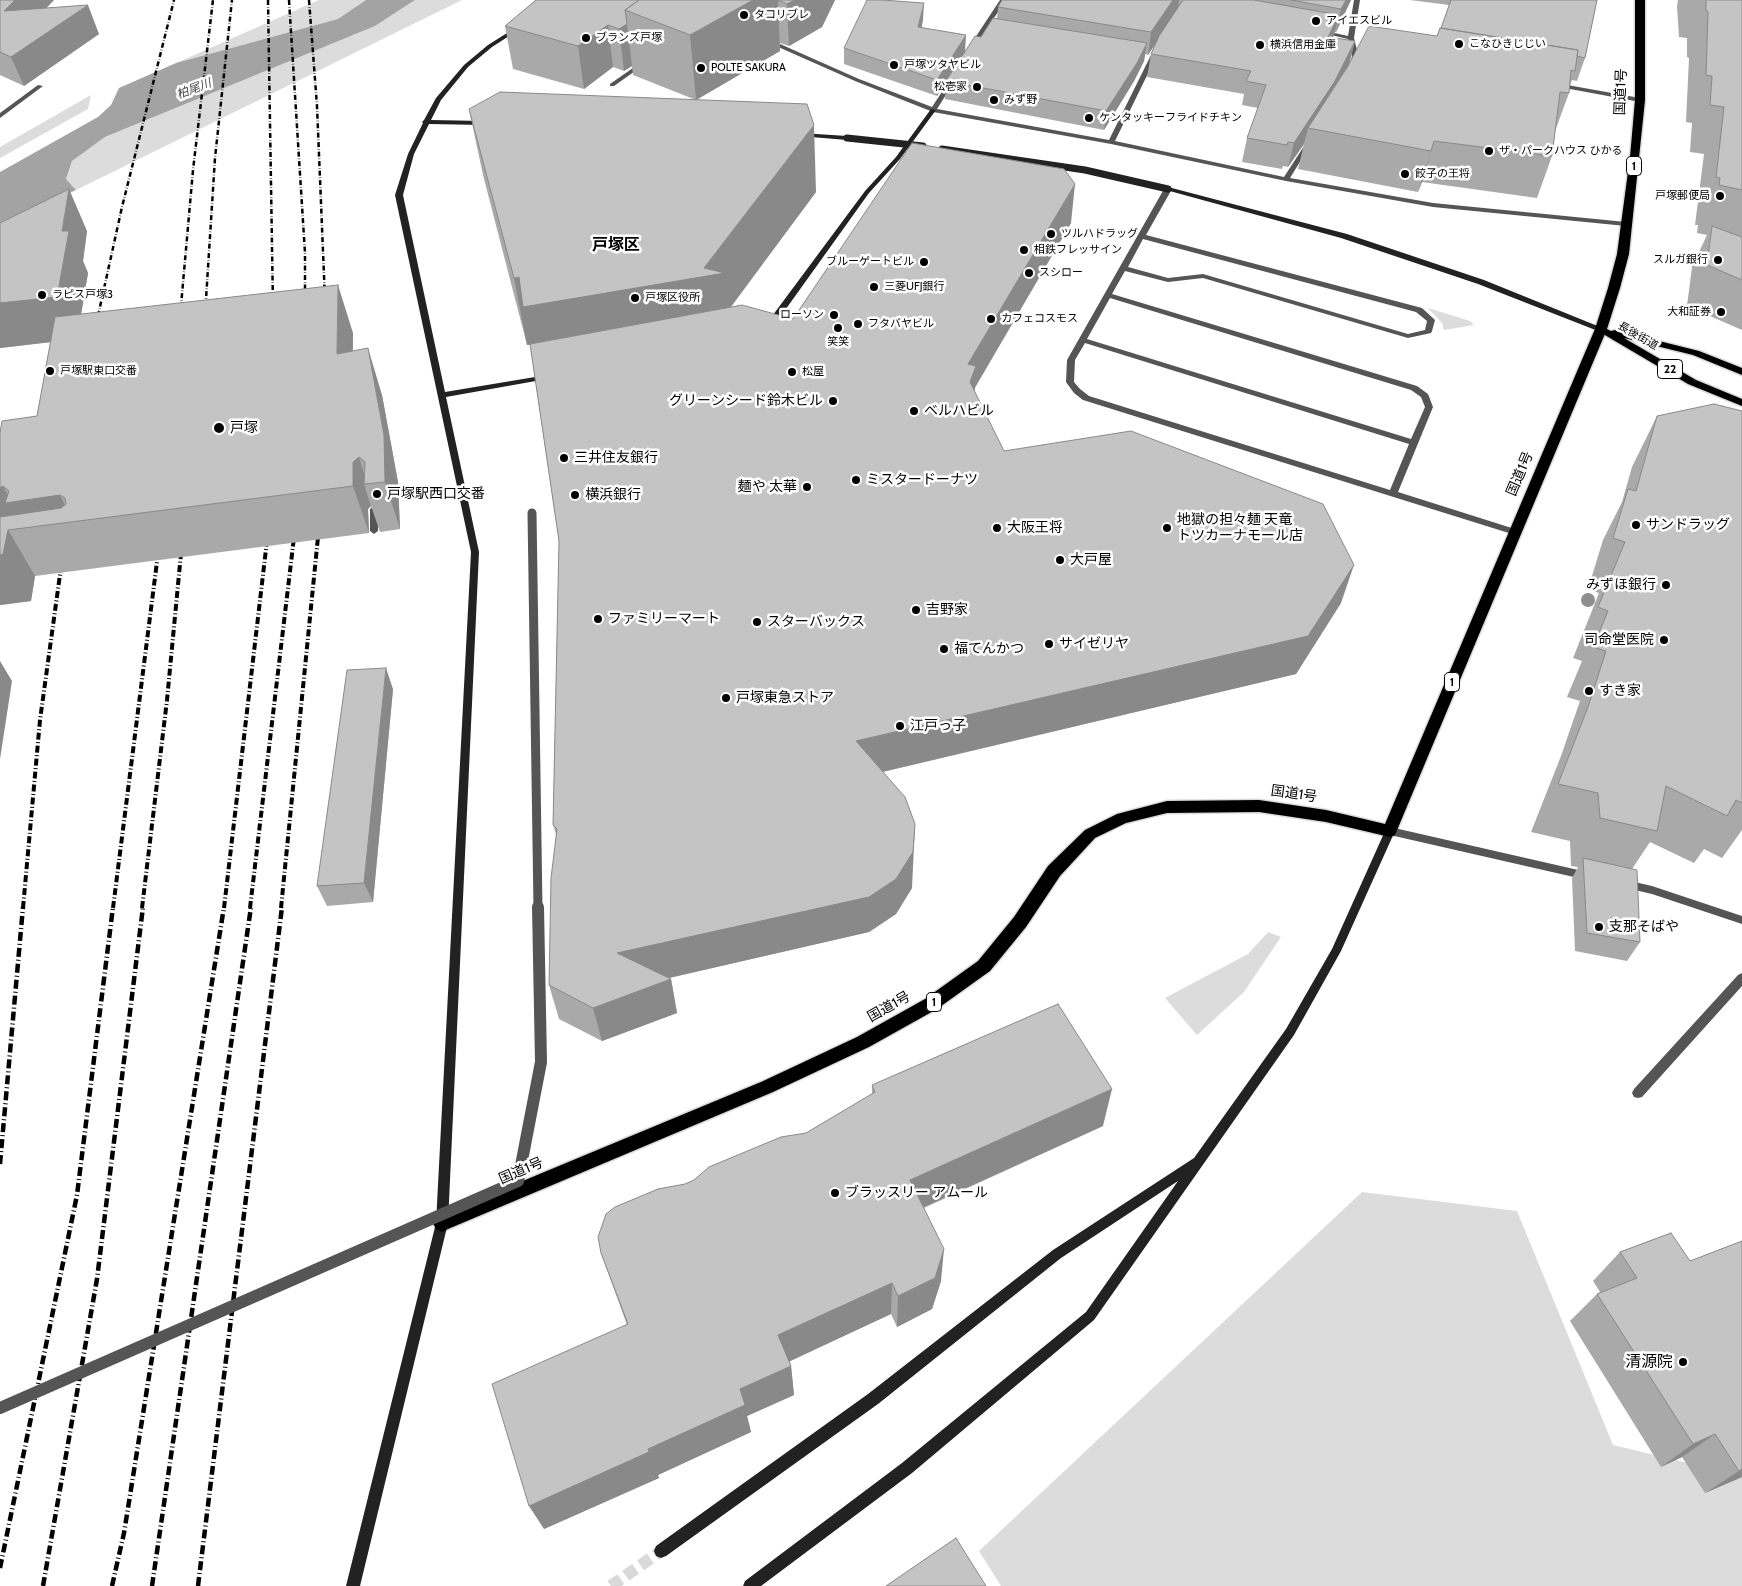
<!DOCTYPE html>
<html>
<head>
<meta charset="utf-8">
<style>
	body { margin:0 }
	canvas { display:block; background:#fff }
</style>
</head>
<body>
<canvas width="1742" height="1586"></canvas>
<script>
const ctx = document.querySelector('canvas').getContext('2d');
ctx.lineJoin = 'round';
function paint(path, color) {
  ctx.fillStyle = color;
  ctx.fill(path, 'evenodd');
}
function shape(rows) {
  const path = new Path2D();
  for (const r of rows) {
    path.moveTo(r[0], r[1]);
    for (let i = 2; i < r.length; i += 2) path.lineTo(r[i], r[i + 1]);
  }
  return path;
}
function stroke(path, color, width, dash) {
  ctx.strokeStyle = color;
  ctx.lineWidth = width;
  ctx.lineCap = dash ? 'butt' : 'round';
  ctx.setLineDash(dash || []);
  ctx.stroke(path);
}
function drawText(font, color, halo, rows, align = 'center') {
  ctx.font = font + ' Cabin,"Noto Sans JP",sans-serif';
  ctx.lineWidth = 5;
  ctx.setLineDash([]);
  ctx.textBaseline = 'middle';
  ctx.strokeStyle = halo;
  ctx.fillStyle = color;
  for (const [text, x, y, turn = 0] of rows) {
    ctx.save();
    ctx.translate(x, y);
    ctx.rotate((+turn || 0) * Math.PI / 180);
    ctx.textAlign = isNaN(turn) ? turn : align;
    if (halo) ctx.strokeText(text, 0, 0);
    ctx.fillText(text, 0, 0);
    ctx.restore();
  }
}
paint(shape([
	[319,0,366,0,339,19,176,63],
	[415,0,462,0,76,190,66,179,72,161,105,137,375,26],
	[91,95,88,109,0,158,0,147],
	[1428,308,1470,321,1474,325,1444,330,1442,323],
	[1268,932,1281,937,1244,992,1197,1035,1165,998,1248,954],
	[1362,1192,1517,1211,1613,1445,1742,1476,1742,1586,1001,1586,979,1551]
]), '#dcdcdc');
paint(shape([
	[366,0,415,0,375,26,105,137,72,161,66,179,76,190,0,228,0,172,98,117,111,105,119,88,176,63,338,19]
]), '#a3a3a3');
stroke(shape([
	[611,1586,661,1551]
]), '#d9d9d9', 12, [12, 6]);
const primary = shape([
	[1601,326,1611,331,1615,330,1699,351,1742,368,1742,375,1693,355,1624,338,1696,380,1742,399,1742,406,1688,384,1598,331,1596,329,1601,326]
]);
const highway = shape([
	[1635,0,1645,0,1645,100,1629,254,1620,288,1607,329,1395,835,1390,837,1326,822,1259,812,1167,813,1126,823,1095,838,1060,876,1026,927,990,971,937,1009,869,1047,773,1092,448,1229,442,1232,436,1229,433,1223,436,1217,761,1082,857,1037,925,999,978,961,1014,917,1048,866,1085,830,1117,814,1167,801,1259,800,1326,810,1385,824,1595,329,1608,288,1617,254,1630,157,1635,100,1635,0]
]);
stroke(primary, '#dbdbdb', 3);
stroke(highway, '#dbdbdb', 3);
paint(shape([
	[1168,187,1172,189,1146,235,1422,308,1435,320,1432,331,1431,333,1408,338,1203,278,1168,282,1125,271,1112,294,1417,386,1428,394,1433,407,1398,492,1518,530,1519,532,1518,534,1512,534,1083,400,1074,393,1066,382,1067,360,1164,189,1168,187],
	[1143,239,1416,312,1427,321,1425,330,1408,334,1203,274,1168,278,1128,267,1143,239],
	[1110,298,1411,390,1421,397,1425,407,1411,439,1087,339,1110,298],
	[1085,343,1409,444,1390,490,1089,396,1080,389,1074,382,1075,360,1085,343],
	[1742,973,1742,986,1642,1097,1638,1098,1634,1097,1632,1093,1634,1089,1738,975,1742,973]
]), '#555');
paint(shape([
	[1000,0,1006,0,974,48,970,48,969,47,1000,0],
	[1354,0,1360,0,1354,38,1358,54,1357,65,1354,67,1351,65,1352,54,1348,39,1318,32,1321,30,1348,36,1354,0],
	[767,40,771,40,859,79,932,107,951,78,955,78,956,79,937,109,1109,140,1152,53,1155,51,1158,53,1115,141,1284,177,1306,143,1308,142,1311,144,1290,178,1433,203,1626,222,1630,224,1626,226,1433,207,1286,181,1111,144,933,112,855,81,767,42,767,40],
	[640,63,645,64,614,86,610,86,610,84,640,63],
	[1556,83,1640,98,1643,100,1640,102,1554,86,1553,85,1556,83],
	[38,85,43,86,0,118,0,113,38,85],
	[374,506,378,509,378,531,374,534,370,531,370,509,374,506],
	[1390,827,1587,872,1591,873,1592,876,1591,879,1587,880,1390,835,1386,834,1385,831,1386,828,1390,827],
	[1626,880,1652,886,1742,916,1742,924,1652,894,1622,887,1621,884,1622,881,1626,880]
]), '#555');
paint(shape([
	[515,28,520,29,492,47,468,67,441,100,431,120,484,121,487,123,484,125,429,124,414,154,403,195,445,392,547,375,551,377,547,379,446,397,479,552,448,1223,360,1586,346,1586,436,1223,471,552,395,195,408,154,423,123,422,122,424,120,436,98,464,65,488,45,515,28],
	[931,109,936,110,900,159,869,193,773,327,767,327,767,323,865,191,896,157,931,109],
	[801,133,847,136,850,138,847,140,799,136,798,135,801,133],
	[1168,187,1347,234,1484,280,1605,329,1601,331,1598,331,1478,284,1341,238,1166,190,1166,188,1168,187],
	[1390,827,1394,828,1395,831,1341,951,1294,1035,1094,1320,912,1473,761,1586,743,1586,745,1581,902,1463,1086,1312,1178,1181,1061,1258,878,1404,666,1556,661,1558,656,1556,654,1551,656,1546,868,1394,1053,1250,1194,1158,1286,1029,1332,949,1385,831,1386,828,1390,827]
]), '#222');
paint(primary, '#000');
paint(highway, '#000');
stroke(shape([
	[268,0,273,307],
	[289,0,305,253,305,302],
	[309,0,317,106,325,300],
	[205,315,215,158,232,0],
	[180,317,193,170,213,0],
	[96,325,122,207,174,0]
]), '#000', 2.5, [5, 2, 0.5, 2]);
stroke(shape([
	[23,908,40,720,62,560],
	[113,908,159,546],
	[142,908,167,700,182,543],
	[224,908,268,532],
	[250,908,295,529],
	[281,908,319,527]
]), '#000', 4, [7, 2.5, 1, 2.5]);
stroke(shape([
	[0,1164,23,907],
	[0,1568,77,1195,113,907],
	[43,1586,97,1279,143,907],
	[112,1586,124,1533,224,907],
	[152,1586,251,907],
	[198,1586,282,907]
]), '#000', 4.5, [9, 3, 1, 3]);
stroke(shape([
	[532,513,538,908]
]), '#555', 9);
stroke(shape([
	[0,1408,518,1181,541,1062,538,907]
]), '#555', 12);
stroke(shape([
	[847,138,923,146],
	[942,149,1085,170,1168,189]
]), '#222', 7);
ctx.fillStyle = '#8f8f8f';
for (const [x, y] of [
	[1588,600]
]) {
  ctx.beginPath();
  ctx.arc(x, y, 7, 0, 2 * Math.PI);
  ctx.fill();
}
paint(shape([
	[0,0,54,0,46,8,99,34,24,86,0,75],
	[536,0,835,0,822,27,789,46,780,43,780,51,696,100,633,75,632,66,624,71,613,67,584,89,513,69,505,26],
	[1002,0,1351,0,1336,32,1335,32,1333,38,1355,41,1349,64,1437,36,1441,28,1449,5,1410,0,1597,0,1585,58,1577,81,1572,80,1569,88,1569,93,1555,131,1552,156,1537,198,1422,182,1418,192,1298,169,1304,144,1288,167,1283,166,1282,169,1242,162,1247,138,1258,108,1242,105,1244,94,1147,77,1151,54,1155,44,1148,55,1145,54,1144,61,1134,81,1104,130,945,99,946,82,937,96,844,64,844,48,923,19,922,27,965,52,981,37,997,19,998,7],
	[1678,0,1742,0,1742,330,1687,306,1692,267,1707,235,1697,233,1698,225,1695,225,1704,154,1690,152,1692,123,1686,122,1689,58,1687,57,1687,38,1679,37,1677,6],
	[469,109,816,192,730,307,793,319,1071,223,975,388,974,392,1004,451,1341,603,1296,674,883,772,912,888,896,914,869,932,669,978,671,979,677,1013,602,1041,559,1019,549,985,556,834,553,825,559,541,530,345,527,345,483,175],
	[0,223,87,231,83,261,88,273,81,314,353,333,353,351,382,395,398,482,400,529,380,532,371,506,368,509,369,533,35,576,31,601,0,605,0,433,37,416,51,342,0,348],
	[1742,411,1742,830,1722,858,1704,849,1694,863,1650,842,1632,869,1640,942,1627,961,1575,951,1572,878,1578,867,1571,866,1570,841,1531,832,1561,756,1580,701,1567,697,1582,661,1573,658,1599,593,1588,589,1603,540,1622,502,1632,467,1657,416],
	[393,689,373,902,327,906,317,886],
	[872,1085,1103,1126,924,1208,941,1281,932,1309,897,1327,891,1314,789,1361,791,1366,794,1395,747,1416,751,1432,658,1475,659,1478,544,1529,627,1325,601,1253,685,1184,806,1133,872,1094],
	[1671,1233,1742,1477,1705,1493,1682,1457,1661,1467,1570,1321,1597,1294,1600,1292,1593,1281,1620,1252]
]), '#a9a9a9');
paint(shape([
	[15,0,54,0,16,40,4,11],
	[753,0,778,0,780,51,696,100,690,35],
	[794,0,835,0,822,27,789,46,787,4],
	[1173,0,1179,0,1178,10,1148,55,1151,32],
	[1346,0,1351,0,1336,32,1341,9],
	[924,3,923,19,918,43,918,27],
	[88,5,99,34,24,86,11,57],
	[1339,15,1333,38,1328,37],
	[627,24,632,66,624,71,619,29],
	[608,25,613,67,584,89,578,46],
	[966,35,965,52,937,96,937,80],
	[1355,41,1349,65,1308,128,1304,144,1288,167,1294,143],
	[1147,43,1144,61,1134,81,1104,130,1106,111],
	[814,125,816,192,728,311,527,345,514,278,704,268],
	[1434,141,1422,182,1418,192,1431,151],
	[1075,184,1071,223,975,387,973,405,967,421,968,364],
	[69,189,87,231,83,261,88,273,77,339,0,348,0,303,62,231],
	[338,285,353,333,352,401,337,354],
	[368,348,382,395,398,482,400,529,385,482],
	[359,457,367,484,364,484,371,506,368,509,369,533,353,486,353,462],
	[3,486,12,502,60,495,73,521,8,530,35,576,31,601,0,605,0,488],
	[1354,565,1341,603,1296,674,856,778,856,741],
	[0,661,12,681,0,759],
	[386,668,393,689,373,902,364,883],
	[915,824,912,888,896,914,869,932,625,988,617,953],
	[671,979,677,1013,602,1041,593,1008],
	[1112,1089,1103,1126,908,1214,910,1180],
	[944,1249,941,1281,932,1309,897,1327,898,1296],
	[892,1283,891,1314,782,1365,778,1335],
	[791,1366,794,1395,747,1416,751,1432,658,1475,659,1478,544,1529,529,1506,740,1389],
	[1715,1434,1682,1457,1661,1467,1693,1444],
	[1742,1469,1742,1477,1705,1493,1739,1471]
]), '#898989');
const building = shape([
	[0,0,15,0,4,11,88,5,11,57,0,52,0,0],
	[536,0,639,0,625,10,627,24,619,29,608,25,578,46,505,26,536,0],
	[639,0,753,0,690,35,625,10,639,0],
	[778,0,794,0,787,4,778,0],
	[867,0,882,0,924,3,918,27,966,35,937,80,844,48,867,0],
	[1002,0,1173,0,1151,32,998,7,1002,0],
	[1183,0,1254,0,1339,15,1328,37,1355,41,1335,81,1294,143,1288,142,1287,145,1247,138,1266,85,1246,81,1251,71,1151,54,1159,36,1183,0],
	[1291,0,1346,0,1341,9,1291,0],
	[1451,0,1597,0,1585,58,1577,56,1578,50,1441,28,1451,0],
	[1706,0,1742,0,1742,190,1719,185,1720,178,1716,177,1724,107,1710,105,1712,76,1706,75,1708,12,1706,11,1706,0],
	[993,18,1147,43,1137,63,1106,111,946,81,975,36,981,37,993,18],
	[1369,26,1437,36,1440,28,1578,50,1575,71,1571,70,1569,93,1560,92,1552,156,1434,141,1431,151,1308,128,1348,66,1369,26],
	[500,92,807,104,814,125,704,268,725,273,523,307,519,277,514,278,469,109,500,92],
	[912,143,1064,169,1075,184,968,364,976,366,970,382,1004,451,1131,431,1323,504,1354,565,1308,636,856,741,905,797,915,824,913,852,896,879,869,897,617,953,671,979,593,1008,549,985,551,878,557,829,553,825,559,541,530,344,742,305,793,319,912,143],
	[69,189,62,231,69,231,57,297,0,303,0,223,69,189],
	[1712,226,1742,237,1742,280,1707,265,1712,226],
	[338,285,337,354,368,348,384,435,385,482,364,484,365,462,359,457,353,462,353,486,8,530,3,554,0,555,0,517,61,508,66,504,65,498,60,495,5,503,9,491,3,486,0,488,0,433,2,421,37,416,55,317,338,285],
	[1714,404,1742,411,1742,803,1736,800,1727,816,1666,786,1657,831,1600,818,1598,793,1558,784,1588,707,1606,651,1593,647,1608,611,1598,607,1625,542,1613,538,1628,489,1636,491,1657,416,1714,404],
	[386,668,364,883,317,886,347,670,386,668],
	[1583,858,1637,870,1640,942,1587,933,1583,858],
	[1058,1004,1112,1089,910,1180,944,1249,935,1278,898,1296,892,1283,778,1335,791,1366,740,1389,745,1405,648,1449,649,1452,529,1506,492,1384,628,1324,601,1253,598,1237,606,1214,615,1207,658,1189,685,1184,694,1180,709,1167,781,1137,806,1133,875,1092,872,1085,1058,1004],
	[1671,1233,1690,1261,1742,1241,1742,1469,1739,1471,1715,1434,1693,1444,1597,1294,1637,1278,1620,1252,1671,1233],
	[956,1538,986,1586,886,1586,956,1538]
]);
paint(building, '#c4c4c4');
stroke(building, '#898989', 1);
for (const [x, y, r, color] of [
	[744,15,5,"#000"],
	[1316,21,5,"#000"],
	[586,38,5,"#000"],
	[1459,44,5,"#000"],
	[1260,45,5,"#000"],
	[894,65,5,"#000"],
	[701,68,5,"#000"],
	[977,87,5,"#000"],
	[994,100,5,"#000"],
	[1089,118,5,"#000"],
	[1489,151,5,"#000"],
	[1405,174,5,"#000"],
	[1720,196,5,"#000"],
	[1051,234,5,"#000"],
	[1024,250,5,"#000"],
	[1718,260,5,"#000"],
	[924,262,5,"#000"],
	[1029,273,5,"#000"],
	[874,287,5,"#000"],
	[42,295,5,"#000"],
	[635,298,5,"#000"],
	[1721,312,5,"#000"],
	[834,315,5,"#000"],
	[991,319,5,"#000"],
	[858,324,5,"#000"],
	[838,328,5,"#000"],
	[50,371,5,"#000"],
	[792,372,5,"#000"],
	[833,401,5,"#000"],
	[914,411,5,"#000"],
	[219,428,6,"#000"],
	[564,458,5,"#000"],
	[856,480,5,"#000"],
	[807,487,5,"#000"],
	[377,494,5,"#000"],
	[575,495,5,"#000"],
	[1636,525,5,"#000"],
	[997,528,5,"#000"],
	[1167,528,5,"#000"],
	[1060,560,5,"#000"],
	[1666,585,5,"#000"],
	[916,610,5,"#000"],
	[598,619,5,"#000"],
	[757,622,5,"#000"],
	[1664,640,5,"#000"],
	[1049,644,5,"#000"],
	[944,649,5,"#000"],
	[1589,691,5,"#000"],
	[726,698,5,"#000"],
	[900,726,5,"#000"],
	[1599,927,5,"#000"],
	[835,1193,5,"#000"],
	[1683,1362,5,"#000"]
]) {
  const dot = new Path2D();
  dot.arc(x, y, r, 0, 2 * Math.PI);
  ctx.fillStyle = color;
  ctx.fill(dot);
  stroke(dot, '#fff', 2);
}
drawText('11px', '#000', '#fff', [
	["タコリブレ",754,15],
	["アイエスビル",1326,21],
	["ブランズ戸塚",596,38],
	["こなひきじじい",1469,44],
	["横浜信用金庫",1270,45],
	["戸塚ツタヤビル",904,65],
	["POLTE SAKURA",711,68],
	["松壱家",967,87,"right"],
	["みず野",1004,100],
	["ケンタッキーフライドチキン",1099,118],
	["ザ・パークハウス ひかる",1499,151],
	["餃子の王将",1415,174],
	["戸塚郵便局",1710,196,"right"],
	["ツルハドラッグ",1061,234],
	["相鉄フレッサイン",1034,250],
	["スルガ銀行",1708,260,"right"],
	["ブルーゲートビル",914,262,"right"],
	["スシロー",1039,273],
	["三菱UFJ銀行",884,287],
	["ラピス戸塚3",52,295],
	["戸塚区役所",645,298],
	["大和証券",1711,312,"right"],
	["ローソン",824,315,"right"],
	["カフェコスモス",1001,319],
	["フタバヤビル",868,324],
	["笑笑",838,342,"center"],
	["戸塚駅東口交番",60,371],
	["松屋",802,372]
], 'left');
drawText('11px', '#000', '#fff', [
	["長後街道",1638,336,30]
]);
drawText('italic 12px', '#444', '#fff', [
	["柏尾川",194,89,-21]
]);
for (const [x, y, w] of [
	[1634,166,15],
	[1670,369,25],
	[1452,682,15],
	[934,1002,15]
]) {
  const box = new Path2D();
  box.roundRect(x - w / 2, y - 9.5, w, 19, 4);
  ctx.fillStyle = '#fff';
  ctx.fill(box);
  stroke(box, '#000', 1);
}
drawText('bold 12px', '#000', null, [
	["1",1634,166],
	["22",1670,369],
	["1",1452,682],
	["1",934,1002]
]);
drawText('14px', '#000', '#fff', [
	["国道1号",1621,92,-88],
	["国道1号",1520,474,-67],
	["国道1号",1294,794,8],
	["国道1号",889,1007,-29],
	["国道1号",521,1171,-23]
]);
drawText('14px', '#000', '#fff', [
	["グリーンシード鈴木ビル",823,401,"right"],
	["ベルハビル",924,411],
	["戸塚",230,428],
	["三井住友銀行",574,458],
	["ミスタードーナツ",866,480],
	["麺や 太華",797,487,"right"],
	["戸塚駅西口交番",387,494],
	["横浜銀行",585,495],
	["地獄の担々麺 天竜",1177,520],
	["トツカーナモール店",1177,536],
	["サンドラッグ",1646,525],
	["大阪王将",1007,528],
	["大戸屋",1070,560],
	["みずほ銀行",1656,585,"right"],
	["吉野家",926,610],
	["ファミリーマート",608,619],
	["スターバックス",767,622],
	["司命堂医院",1654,640,"right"],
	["サイゼリヤ",1059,644],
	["福てんかつ",954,649],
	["すき家",1599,691],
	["戸塚東急ストア",736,698],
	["江戸っ子",910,726],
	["支那そばや",1609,927],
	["ブラッスリー アムール",845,1193]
], 'left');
drawText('bold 16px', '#000', '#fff', [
	["戸塚区",616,245]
]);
drawText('16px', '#000', '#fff', [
	["清源院",1673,1362]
], 'right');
</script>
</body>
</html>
